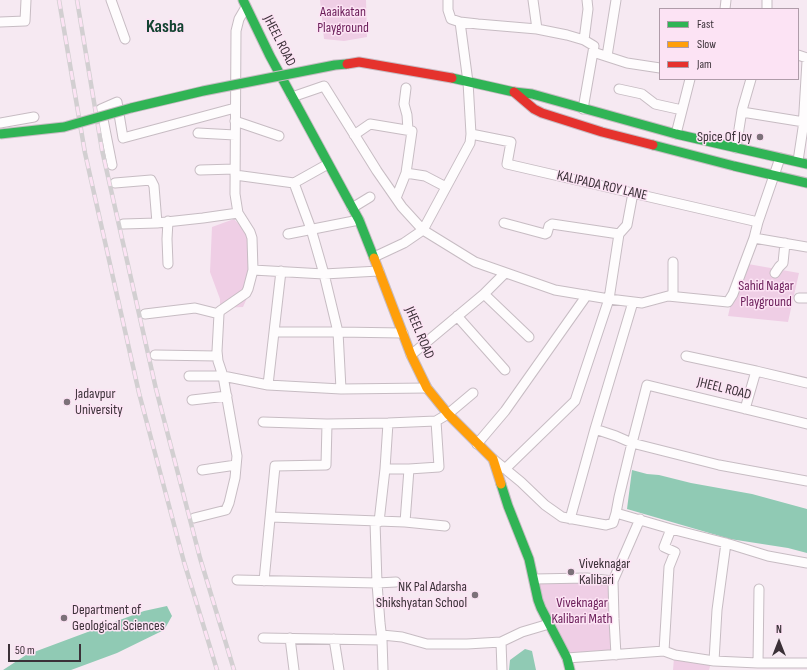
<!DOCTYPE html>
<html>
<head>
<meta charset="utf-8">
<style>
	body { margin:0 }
	#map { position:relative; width:807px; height:670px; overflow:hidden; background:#f6e9f2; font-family:"Sofia Sans Condensed",sans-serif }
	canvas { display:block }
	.legend { position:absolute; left:659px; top:8px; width:140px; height:72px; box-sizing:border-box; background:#fce3f4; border:1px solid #af9ca9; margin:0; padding:5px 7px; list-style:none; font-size:12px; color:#3b3138 }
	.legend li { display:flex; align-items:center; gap:8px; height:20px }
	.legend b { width:20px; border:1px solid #af9ca9 }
	.north { position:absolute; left:759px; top:622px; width:40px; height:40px; -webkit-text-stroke:3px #fce3f4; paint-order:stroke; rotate:0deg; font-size:11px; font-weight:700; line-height:16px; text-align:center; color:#3b3138 }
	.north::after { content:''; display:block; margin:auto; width:14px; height:18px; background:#3b3138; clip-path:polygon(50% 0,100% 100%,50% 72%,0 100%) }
	.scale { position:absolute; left:8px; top:644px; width:73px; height:18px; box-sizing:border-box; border:2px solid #3b3138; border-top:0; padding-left:5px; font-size:12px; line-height:14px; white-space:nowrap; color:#3b3138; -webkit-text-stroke:3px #fce3f4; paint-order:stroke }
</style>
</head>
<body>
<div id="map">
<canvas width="807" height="670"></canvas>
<ul class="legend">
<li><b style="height:5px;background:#30b455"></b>Fast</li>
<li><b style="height:5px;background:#ff9f0a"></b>Slow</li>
<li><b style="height:5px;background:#e5322d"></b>Jam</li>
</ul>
<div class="north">N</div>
<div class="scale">50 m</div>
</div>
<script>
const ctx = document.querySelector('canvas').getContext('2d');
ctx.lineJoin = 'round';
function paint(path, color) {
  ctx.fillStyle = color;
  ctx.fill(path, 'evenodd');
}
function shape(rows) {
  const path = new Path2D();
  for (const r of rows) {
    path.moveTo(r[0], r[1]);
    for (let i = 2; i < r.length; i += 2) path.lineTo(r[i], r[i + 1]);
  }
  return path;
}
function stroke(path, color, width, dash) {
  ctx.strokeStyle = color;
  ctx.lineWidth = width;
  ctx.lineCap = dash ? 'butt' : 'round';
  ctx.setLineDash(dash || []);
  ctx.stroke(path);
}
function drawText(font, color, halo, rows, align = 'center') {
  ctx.font = font + ' "Sofia Sans Condensed",sans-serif';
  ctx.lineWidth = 3;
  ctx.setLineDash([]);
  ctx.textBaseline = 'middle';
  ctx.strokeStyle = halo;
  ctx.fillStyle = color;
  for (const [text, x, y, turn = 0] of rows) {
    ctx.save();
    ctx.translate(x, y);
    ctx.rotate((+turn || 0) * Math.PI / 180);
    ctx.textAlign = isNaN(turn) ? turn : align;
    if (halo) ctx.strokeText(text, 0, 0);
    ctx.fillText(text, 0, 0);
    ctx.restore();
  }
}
paint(shape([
	[320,0,366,0,367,37,344,41,324,39],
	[234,219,247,233,251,289,243,307,220,308,220,299,210,272,212,227],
	[748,264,799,273,788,322,728,316,731,303],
	[586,579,616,584,614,653,569,655,544,609,537,581],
	[674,658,711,663,709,670,673,670]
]), '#efcee5');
paint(shape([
	[632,470,647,474,659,475,691,483,752,494,807,509,807,553,788,548,730,539,627,509],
	[167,606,172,616,164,630,117,653,71,670,3,670,26,655,144,611],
	[525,649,532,651,536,670,509,670,510,660]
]), '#90cab4');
const street = shape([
	[111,0,125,39],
	[448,0,448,10,451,19,460,22,478,24,537,29,567,35,584,40,594,46,583,109],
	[533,0,537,29],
	[725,9,726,0],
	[767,9,767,0],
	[0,22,25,21,26,0],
	[584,40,588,9,587,0],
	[593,52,627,63,660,68],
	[798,55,807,58],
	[607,56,616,0],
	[406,88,404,104,407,115,408,130],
	[619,89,642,94,655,104,682,110],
	[292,97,324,86,377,171,402,207,423,230,470,143,471,134,468,82,460,22],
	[742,112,804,122],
	[235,121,279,136],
	[0,123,34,117],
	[198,133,235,135],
	[471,134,511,142,507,164,758,222],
	[676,134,690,79],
	[354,135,370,124,412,131,406,173,396,198],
	[736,148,742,110,751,79],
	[798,161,803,128,807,61],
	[112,165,101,109,117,102,123,138,235,108],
	[200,170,235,169],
	[406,173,425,176,446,187],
	[235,175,294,183,328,164],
	[115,183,151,180,154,186,157,223],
	[294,183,311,229,324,274,338,332,341,389],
	[352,208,370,197],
	[168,221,167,239,168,264],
	[504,223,545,234,547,233,549,226,552,224,619,234],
	[123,224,157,223,203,218,238,213],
	[288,234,359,220],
	[754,238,807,247],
	[374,257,404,243,423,230,475,262,555,290,609,299,642,303,668,296,728,302,733,294,754,238,758,222,780,158],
	[253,270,324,274,379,271],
	[775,273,779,267,783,263,785,243],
	[484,294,529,337],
	[673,296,673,262],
	[799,298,807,298],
	[145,314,195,308,219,314],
	[457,316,505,370],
	[274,332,338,332,403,333],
	[155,355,217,356],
	[411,355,484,294,505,273],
	[686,356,756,371,745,409],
	[756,371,807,383],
	[189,376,223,376,268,385,341,389,427,388],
	[268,385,274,332,281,271],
	[192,400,227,396],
	[263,422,327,424,388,423,436,421,448,414,473,393],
	[595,429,616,436,632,443,719,465,807,481],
	[477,444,505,411,587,295],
	[493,459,521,482,545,505,562,517,606,525,613,523,616,513,671,529,726,543,768,556,807,563],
	[385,469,409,469,439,467,436,421],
	[505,469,575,401,609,299,619,234,627,225,633,193],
	[202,470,236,465],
	[616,513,619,497,632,443,647,385,807,424],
	[271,517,405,522,445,526],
	[194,518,226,510,229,503,235,478,237,456,223,376,218,361,217,351,219,314,220,311,246,293,248,289,253,270,252,238,250,232,238,213,235,194,236,31,239,19,246,7],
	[570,519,595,429,633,302],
	[375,522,377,583,380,623,382,640,383,670],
	[379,522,385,469,388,423],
	[405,522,409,469],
	[534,579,587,578,613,581],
	[237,580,377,583,396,582],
	[264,581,275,466,326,465,327,424],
	[382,635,402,637,427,644,467,644,501,642,522,632,549,624],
	[263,638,382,640],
	[290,638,294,670],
	[334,639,339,670],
	[501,642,502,670],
	[664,651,669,567,675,552,664,547,671,529],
	[616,655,614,619,613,581,640,519],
	[567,658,664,651,675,655,714,661,758,663,807,663],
	[714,661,717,610,726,543],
	[758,663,759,589]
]);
const fast = shape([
	[243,0,270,56,359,220,374,258],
	[452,78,514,92,532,94,676,134,807,164],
	[653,145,734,166,807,183],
	[501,484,508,506,529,559,538,600,541,608,567,658,570,670]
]);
const slow = shape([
	[374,258,411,355,427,388,448,414,493,459,501,484]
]);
const jam = shape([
	[514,92,534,109,542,113,602,132,653,145]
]);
stroke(street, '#c7bcc3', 11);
stroke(fast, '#c7bcc3', 11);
stroke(slow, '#c7bcc3', 11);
stroke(jam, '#c7bcc3', 11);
stroke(street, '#fefcfd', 9);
stroke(fast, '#30b455', 9);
stroke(slow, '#ff9f0a', 9);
stroke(jam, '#e5322d', 9);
const rail = shape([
	[59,0,85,153,139,393,184,562,217,670],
	[77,0,102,150,156,389,200,558,234,670]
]);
stroke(rail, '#d2cfd1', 4.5);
stroke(rail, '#fce3f4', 3, [9]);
const fastBridge = shape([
	[0,134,64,127,131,108,203,91,335,65,347,64]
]);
const jamBridge = shape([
	[347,64,359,62,452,78]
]);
stroke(fastBridge, '#c7bcc3', 11, []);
stroke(jamBridge, '#c7bcc3', 11, []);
stroke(fastBridge, '#30b455', 9);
stroke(jamBridge, '#e5322d', 9);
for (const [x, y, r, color] of [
	[760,137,4,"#7c7179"],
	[67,402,4,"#7c7179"],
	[571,572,4,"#7c7179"],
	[475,595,4,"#7c7179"],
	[64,618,4,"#7c7179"]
]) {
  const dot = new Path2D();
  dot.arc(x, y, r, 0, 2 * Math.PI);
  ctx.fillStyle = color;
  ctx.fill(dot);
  stroke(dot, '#fce3f4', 1.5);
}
drawText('14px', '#6a1c58', '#fce3f4', [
	["Aaaikatan",343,12],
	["Playground",343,28],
	["Sahid Nagar",766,286],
	["Playground",766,302],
	["Viveknagar",582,603],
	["Kalibari Math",582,619]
]);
drawText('14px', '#3b3138', '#fce3f4', [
	["JHEEL ROAD",279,41,63],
	["KALIPADA ROY LANE",602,186,13],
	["JHEEL ROAD",419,333,67],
	["JHEEL ROAD",724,389,14]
]);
drawText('14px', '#3b3138', '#fce3f4', [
	["Spice Of Joy",752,137,"right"],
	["Jadavpur",75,394],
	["University",75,410],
	["Viveknagar",579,564],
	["Kalibari",579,580],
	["NK Pal Adarsha",467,587,"right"],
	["Shikshyatan School",467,603,"right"],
	["Department of",72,610],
	["Geological Sciences",72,626]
], 'left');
drawText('bold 18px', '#134331', '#fce3f4', [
	["Kasba",165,27]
]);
</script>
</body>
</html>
